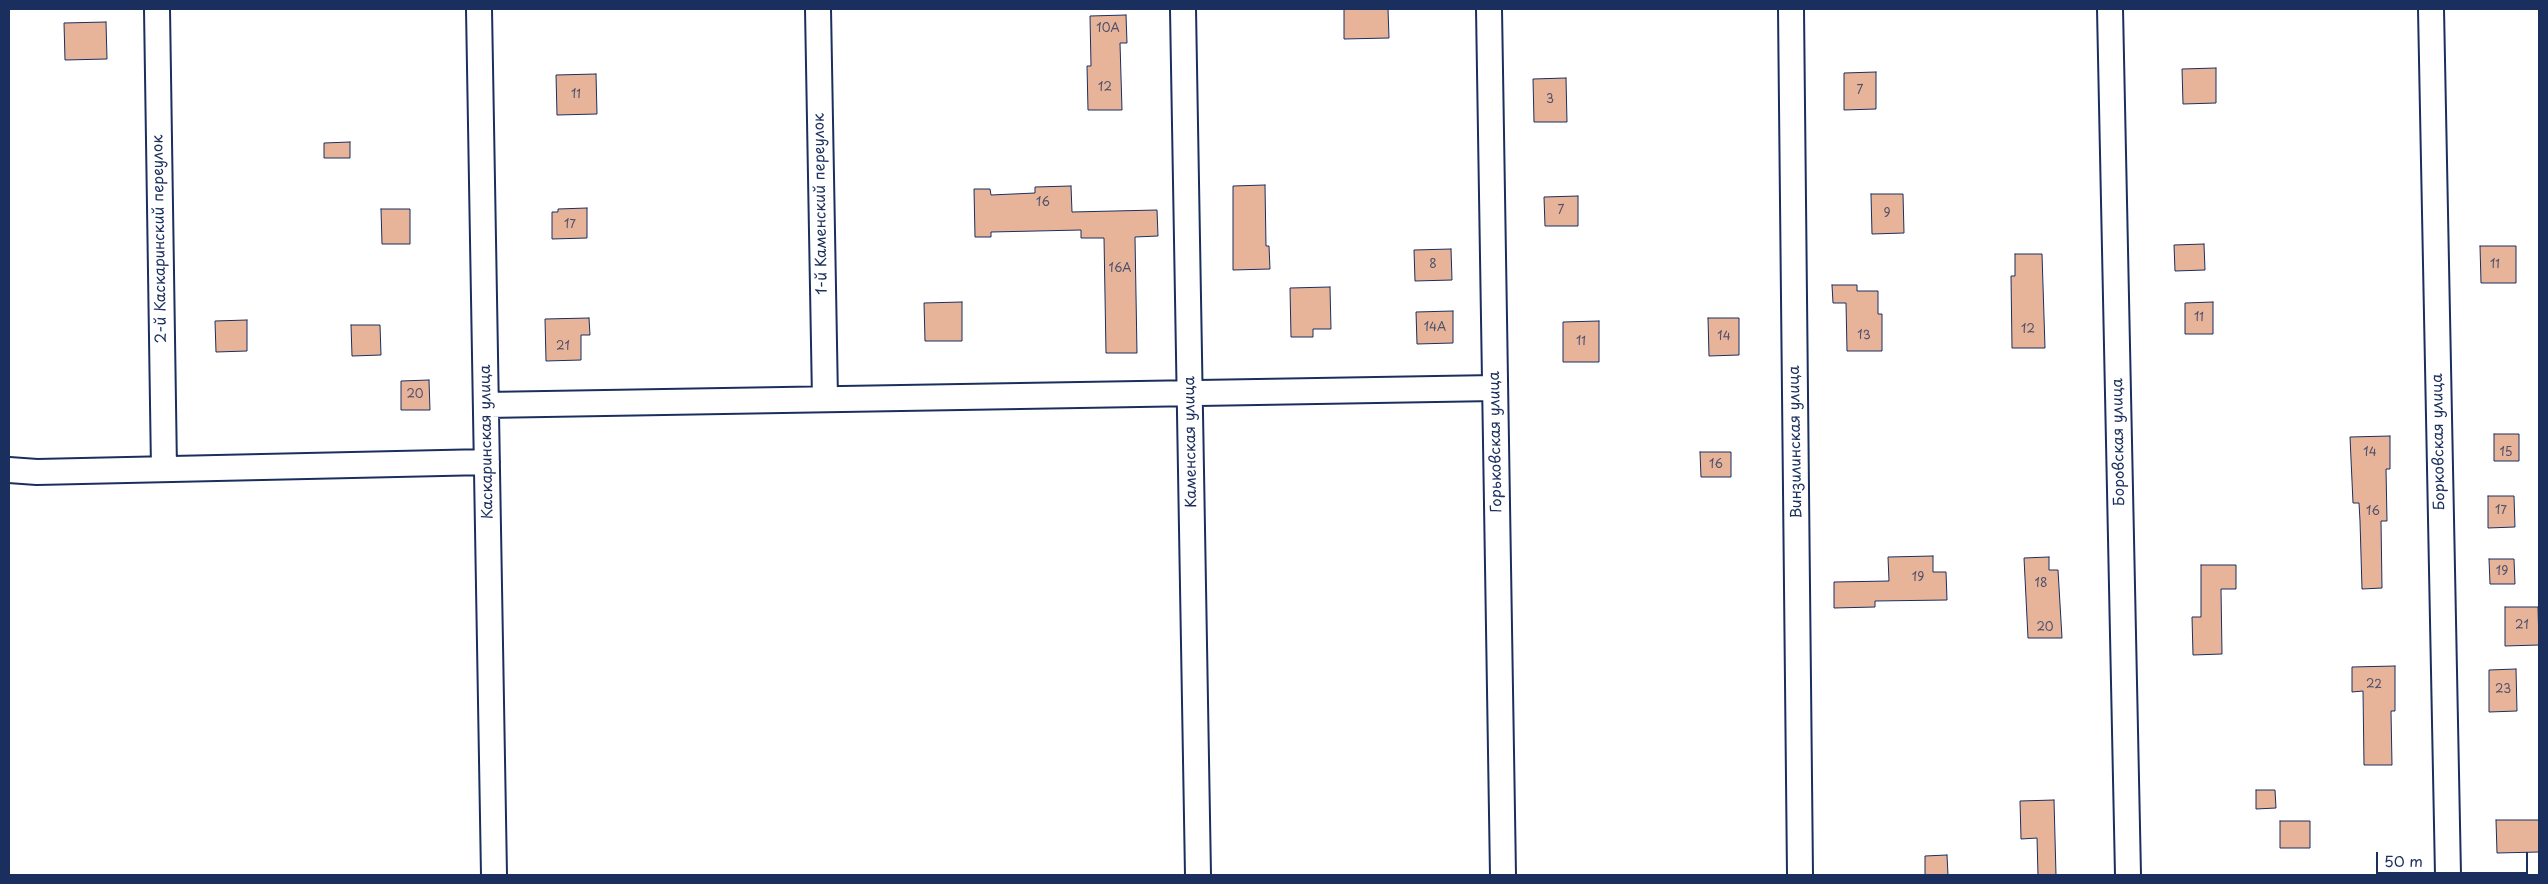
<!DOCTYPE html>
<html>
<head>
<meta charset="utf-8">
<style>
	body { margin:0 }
	#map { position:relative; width:2548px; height:884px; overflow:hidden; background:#fff; font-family:"Playpen Sans",sans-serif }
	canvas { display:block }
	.frame { position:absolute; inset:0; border:10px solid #1b2f5e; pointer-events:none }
	.scale { position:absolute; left:2376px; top:852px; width:152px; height:22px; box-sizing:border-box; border:2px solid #1b2f5e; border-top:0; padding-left:6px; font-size:15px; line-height:18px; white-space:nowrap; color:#1b2f5e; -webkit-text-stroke:4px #fff; paint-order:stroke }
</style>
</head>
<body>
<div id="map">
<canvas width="2548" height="884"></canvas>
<div class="frame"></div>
<div class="scale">50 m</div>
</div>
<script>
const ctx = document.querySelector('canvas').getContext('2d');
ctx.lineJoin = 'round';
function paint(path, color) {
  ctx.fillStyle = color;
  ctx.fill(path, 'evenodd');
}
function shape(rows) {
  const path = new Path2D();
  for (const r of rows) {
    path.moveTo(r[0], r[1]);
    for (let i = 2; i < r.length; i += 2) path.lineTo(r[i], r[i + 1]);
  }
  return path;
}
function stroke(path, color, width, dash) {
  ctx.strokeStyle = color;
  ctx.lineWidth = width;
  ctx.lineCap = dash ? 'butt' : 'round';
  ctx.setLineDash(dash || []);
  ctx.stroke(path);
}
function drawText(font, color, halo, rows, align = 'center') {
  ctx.font = font + ' "Playpen Sans",sans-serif';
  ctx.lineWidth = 4.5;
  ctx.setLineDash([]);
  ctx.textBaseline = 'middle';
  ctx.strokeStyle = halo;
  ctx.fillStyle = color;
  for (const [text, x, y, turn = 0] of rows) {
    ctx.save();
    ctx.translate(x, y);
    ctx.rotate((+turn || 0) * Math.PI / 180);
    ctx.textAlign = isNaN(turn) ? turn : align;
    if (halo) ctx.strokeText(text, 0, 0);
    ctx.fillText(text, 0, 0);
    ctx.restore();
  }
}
const building = shape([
	[1344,9,1388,9,1389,38,1344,39,1344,9],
	[1126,15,1127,43,1120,43,1122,110,1088,110,1087,66,1091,66,1090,16,1126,15],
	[106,22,107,59,65,60,64,23,106,22],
	[2216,68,2216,103,2183,104,2182,69,2216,68],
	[1876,72,1876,109,1844,110,1844,73,1876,72],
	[596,74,597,114,557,115,556,75,596,74],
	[1566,78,1567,122,1534,122,1533,79,1566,78],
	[350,142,350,158,324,158,324,143,350,142],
	[1265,185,1266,246,1269,246,1270,269,1233,270,1233,186,1265,185],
	[1071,186,1072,212,1157,210,1158,236,1135,237,1137,353,1106,353,1104,238,1081,238,1081,230,991,232,991,237,975,237,974,189,990,189,991,195,1035,193,1035,187,1071,186],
	[1871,194,1903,194,1904,233,1872,234,1871,194],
	[1578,196,1578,226,1545,226,1544,197,1578,196],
	[587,208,587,238,552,239,552,212,558,212,558,209,587,208],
	[381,209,410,209,410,244,382,244,381,209],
	[2204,244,2205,270,2175,271,2174,245,2204,244],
	[2480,246,2516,246,2516,283,2481,283,2480,246],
	[1451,249,1452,280,1415,281,1414,250,1451,249],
	[2015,254,2042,254,2045,348,2012,348,2011,276,2015,276,2015,254],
	[1832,285,1857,285,1857,291,1878,291,1878,314,1882,314,1882,351,1847,351,1846,303,1833,303,1832,285],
	[1330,287,1331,329,1313,329,1313,337,1291,337,1290,288,1330,287],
	[962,302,962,341,925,341,924,303,962,302],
	[2213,302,2213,334,2185,334,2185,303,2213,302],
	[1453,311,1453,343,1417,344,1416,312,1453,311],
	[589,318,590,335,581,335,581,360,546,361,545,319,589,318],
	[1708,318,1739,318,1739,355,1709,356,1708,318],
	[247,320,247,351,216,352,215,321,247,320],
	[1599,321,1599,362,1563,362,1563,322,1599,321],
	[351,325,380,325,381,355,352,356,351,325],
	[429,380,430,410,401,410,401,381,429,380],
	[2494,434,2519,434,2519,461,2494,461,2494,434],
	[2390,436,2390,469,2386,469,2387,521,2381,521,2382,588,2362,589,2360,521,2359,503,2353,503,2350,437,2390,436],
	[1700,452,1731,452,1731,477,1701,477,1700,452],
	[2488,496,2514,496,2515,527,2488,528,2488,496],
	[1933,556,1933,572,1946,572,1947,600,1875,601,1875,607,1834,608,1834,582,1889,581,1888,557,1933,556],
	[2049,557,2049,570,2058,570,2062,638,2028,638,2024,558,2049,557],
	[2489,559,2514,559,2515,584,2490,584,2489,559],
	[2201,565,2236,565,2236,589,2221,589,2222,654,2193,655,2192,617,2201,617,2201,565],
	[2505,607,2538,607,2539,645,2505,646,2505,607],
	[2395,666,2395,711,2391,711,2392,765,2364,765,2363,691,2352,692,2352,667,2395,666],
	[2516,669,2517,711,2489,712,2489,670,2516,669],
	[2256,790,2275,790,2276,808,2256,809,2256,790],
	[2054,800,2056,875,2038,875,2037,838,2021,839,2020,801,2054,800],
	[2496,820,2539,820,2539,852,2497,853,2496,820],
	[2280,821,2310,821,2310,848,2280,848,2280,821],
	[1947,855,1948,875,1925,875,1925,856,1947,855]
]);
paint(building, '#e7b499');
stroke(building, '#1b2f5e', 1);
const minor = shape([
	[157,9,164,469],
	[479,9,494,875],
	[818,9,825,399],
	[1183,9,1198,875],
	[1489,9,1503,875],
	[1791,9,1800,875],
	[2110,9,2128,875],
	[2431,9,2448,875],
	[486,405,1495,388],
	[9,470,37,472,487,462]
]);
stroke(minor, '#1b2f5e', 28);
stroke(minor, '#fff', 24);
drawText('12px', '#4e506d', null, [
	["10А",1108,29],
	["12",1105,88],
	["7",1860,91],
	["11",576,95],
	["3",1550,100],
	["16",1043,203],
	["7",1561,211],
	["9",1887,214],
	["17",570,225],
	["8",1433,265],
	["11",2495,265],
	["16А",1120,269],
	["11",2199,318],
	["14А",1435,328],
	["12",2028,330],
	["13",1864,336],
	["14",1724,337],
	["11",1581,342],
	["21",563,347],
	["20",415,395],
	["14",2370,453],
	["15",2506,453],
	["16",1716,465],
	["17",2501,511],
	["16",2373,512],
	["19",2502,572],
	["19",1918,578],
	["18",2041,584],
	["21",2522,626],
	["20",2045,628],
	["22",2374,685],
	["23",2503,690]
]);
drawText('15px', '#1b2f5e', '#fff', [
	["1-й Каменский переулок",821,204,-91],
	["2-й Каскаринский переулок",160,239,-91],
	["Каскаринская улица",487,442,-91],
	["Каменская улица",1191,442,-91],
	["Горьковская улица",1496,442,-91],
	["Винзилинская улица",1796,442,-91],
	["Боровская улица",2119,442,-91],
	["Борковская улица",2439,442,-91]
]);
</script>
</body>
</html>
